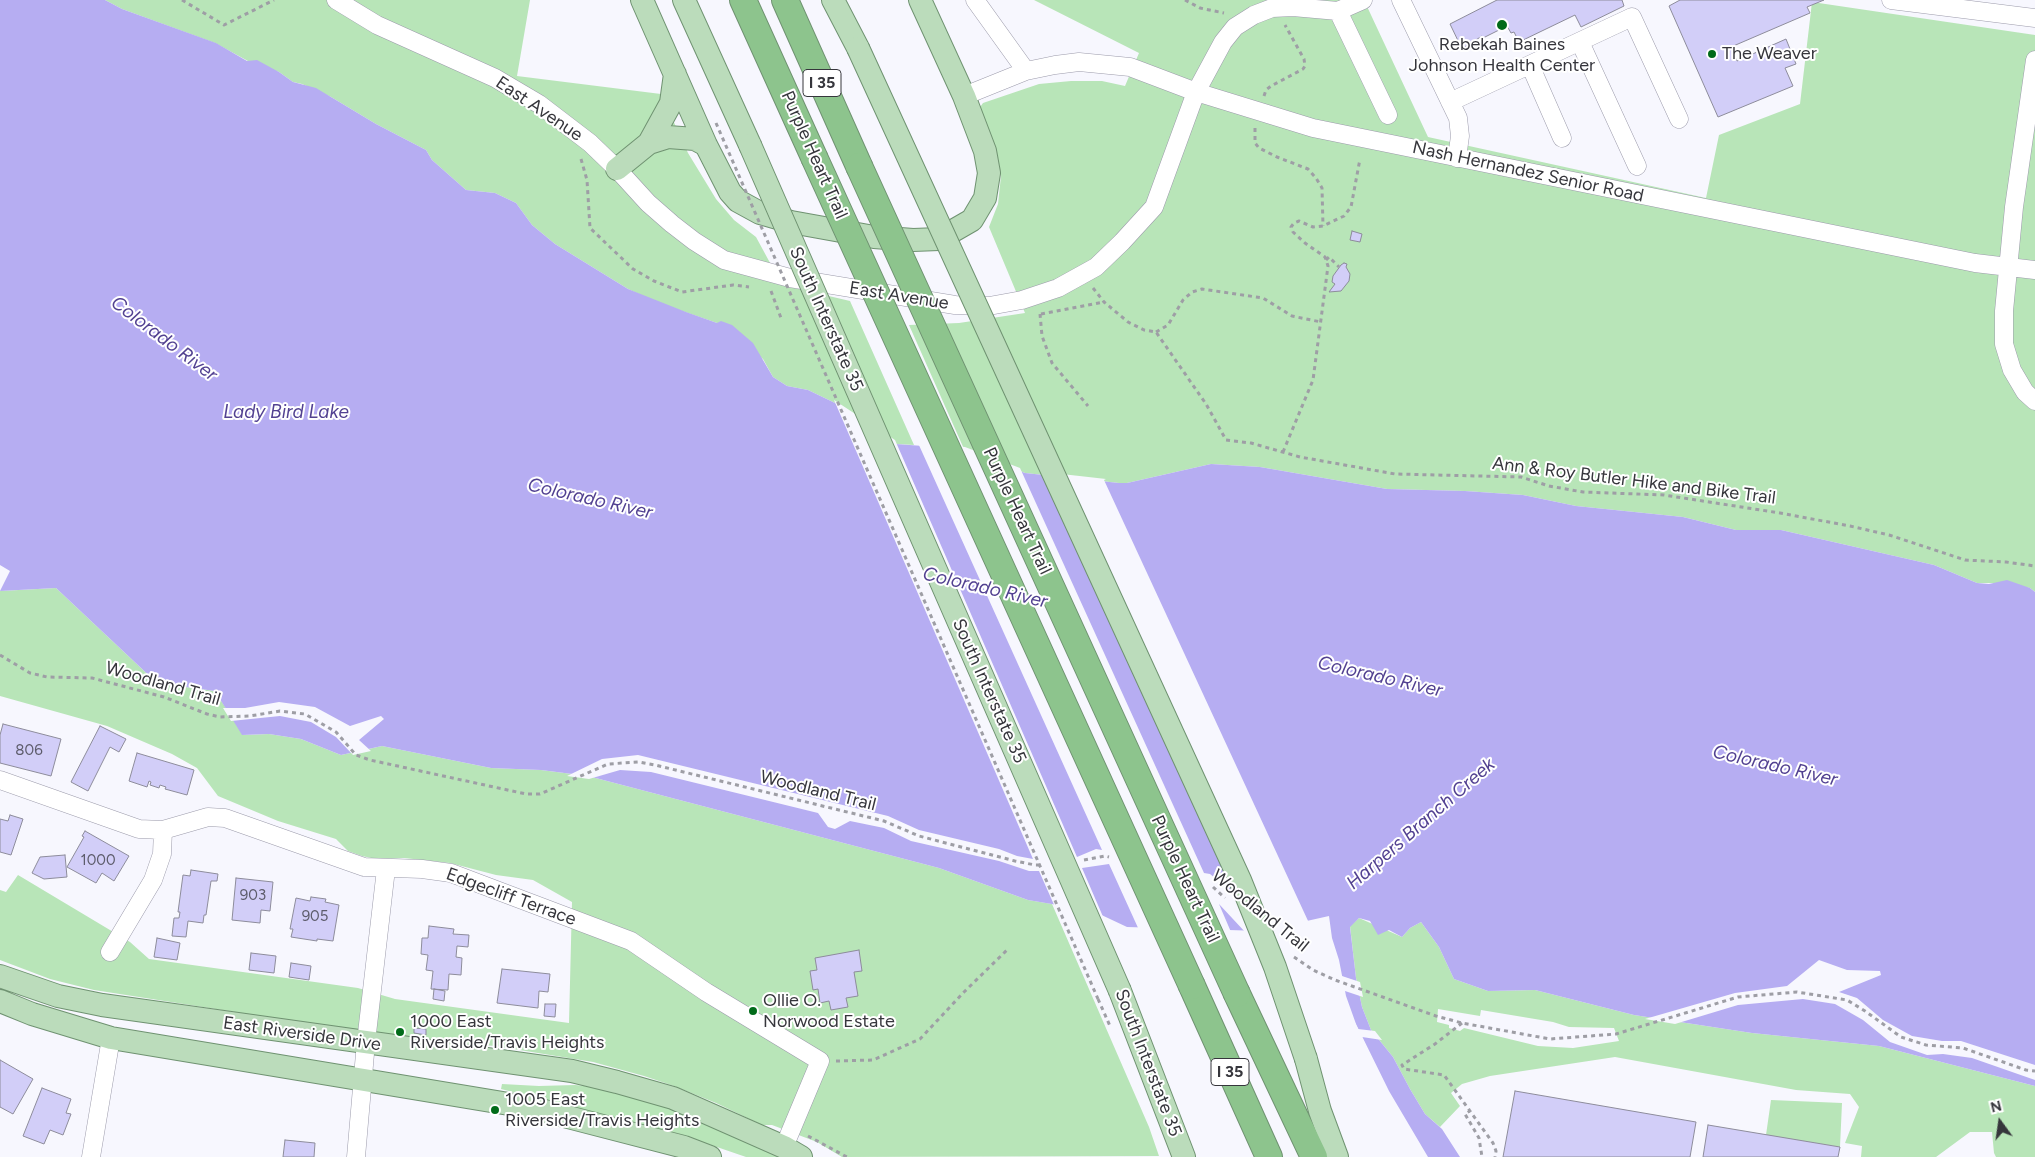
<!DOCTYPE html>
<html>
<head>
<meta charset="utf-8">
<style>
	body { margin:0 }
	#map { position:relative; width:2035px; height:1157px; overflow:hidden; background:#f7f7fe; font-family:Figtree,sans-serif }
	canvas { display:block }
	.north { position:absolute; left:1975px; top:1097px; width:50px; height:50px; -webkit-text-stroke:4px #fff; paint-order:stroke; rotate:346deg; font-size:14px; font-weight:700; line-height:20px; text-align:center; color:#36363c }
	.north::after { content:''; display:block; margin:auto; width:18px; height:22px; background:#36363c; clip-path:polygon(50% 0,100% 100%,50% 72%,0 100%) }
</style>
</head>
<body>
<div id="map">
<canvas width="2035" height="1157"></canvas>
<div class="north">N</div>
</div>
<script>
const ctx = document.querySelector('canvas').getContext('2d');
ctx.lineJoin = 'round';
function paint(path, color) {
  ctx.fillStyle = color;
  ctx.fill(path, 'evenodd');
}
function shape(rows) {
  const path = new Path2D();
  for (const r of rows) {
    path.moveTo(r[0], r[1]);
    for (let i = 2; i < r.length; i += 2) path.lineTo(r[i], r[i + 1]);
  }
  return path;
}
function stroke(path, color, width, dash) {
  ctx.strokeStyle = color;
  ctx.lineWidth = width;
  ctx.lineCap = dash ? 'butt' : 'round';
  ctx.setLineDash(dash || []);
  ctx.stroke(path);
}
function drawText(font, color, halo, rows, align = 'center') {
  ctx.font = font + ' Figtree,sans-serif';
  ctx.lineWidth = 4;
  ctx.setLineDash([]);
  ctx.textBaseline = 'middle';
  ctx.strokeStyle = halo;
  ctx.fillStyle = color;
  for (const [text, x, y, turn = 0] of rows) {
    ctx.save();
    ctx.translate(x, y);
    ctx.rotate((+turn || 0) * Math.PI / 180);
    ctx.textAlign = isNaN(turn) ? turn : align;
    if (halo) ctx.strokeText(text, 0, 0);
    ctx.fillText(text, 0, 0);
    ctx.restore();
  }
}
paint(shape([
	[105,0,530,0,517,76,661,94,688,153,716,199,734,220,756,237,782,285,850,301,914,445,896,444,835,403,808,390,787,386,773,377,763,359,717,323,656,302,628,289,555,244,532,225,516,203,495,193,466,190,432,160,426,150,376,124,331,97,302,84,293,82,279,72,248,61,215,43,122,9],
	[1034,0,1364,0,1428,137,1706,198,1719,135,1800,104,1812,2,2035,35,2035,592,2030,588,1996,583,1977,583,1934,565,1781,530,1736,530,1683,517,1576,506,1523,495,1465,491,1387,489,1260,467,1211,464,1127,483,1119,483,1025,473,964,449,909,325,959,323,1025,313,989,227,998,204,1001,176,998,158,978,110,983,103,1039,84,1071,81,1102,81,1125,86,1139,53],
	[56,588,157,683,215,691,243,735,269,734,301,739,341,755,382,746,491,768,541,770,588,776,939,868,1028,900,1052,904,1149,1127,1159,1156,842,1157,817,1142,772,1125,762,1125,716,1103,674,1086,644,1076,593,1062,495,1046,408,1039,94,990,50,979,0,960,0,890,6,892,18,875,130,942,149,959,358,988,395,999,569,1023,572,902,533,880,496,875,450,863,404,858,376,859,362,856,348,851,336,839,278,821,218,796,197,768,172,754,107,726,0,696,0,591],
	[1359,918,1402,937,1410,928,1421,922,1439,947,1454,979,1488,991,1535,990,1634,1015,1752,1033,1879,1046,2035,1086,2035,1157,1996,1157,1994,1153,1992,1132,1970,1132,1936,1157,1861,1157,1862,1146,1845,1143,1859,1107,1850,1094,1796,1090,1615,1057,1490,1076,1462,1084,1451,1093,1460,1106,1440,1127,1425,1114,1410,1089,1393,1057,1371,1030,1362,1007,1356,978,1350,926],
	[1438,1009,1480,1016,1481,1010,1553,1022,1569,1027,1614,1028,1619,1041,1573,1048,1538,1046,1464,1028,1460,1031,1449,1028,1449,1025,1437,1022],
	[502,1084,539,1086,575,1085,605,1088,657,1102,780,1157,746,1157,679,1134,501,1089],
	[1771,1100,1842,1103,1840,1147,1766,1135]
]), '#b8e5b8');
paint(shape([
	[0,0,105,0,122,9,216,43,247,61,257,60,279,72,293,82,316,88,376,124,426,150,432,160,466,190,495,193,516,203,532,225,555,244,628,289,686,312,717,323,721,321,732,325,753,343,773,377,787,386,808,390,835,403,896,444,964,449,1025,473,1119,483,1127,483,1211,464,1260,467,1387,489,1465,491,1523,495,1576,506,1683,517,1736,530,1781,530,1934,565,1977,583,1989,584,2007,580,2030,588,2035,592,2035,1086,1879,1046,1752,1033,1634,1015,1535,990,1488,991,1454,979,1439,947,1421,922,1410,928,1402,937,1389,930,1378,935,1370,921,1359,918,1350,927,1356,978,1362,1007,1371,1030,1393,1057,1410,1089,1425,1114,1442,1129,1460,1157,1428,1157,1389,1091,1356,1024,1346,996,1339,960,1332,938,1329,916,1262,931,1127,927,1093,911,1028,900,939,868,588,776,541,770,491,768,382,746,341,755,301,739,269,734,242,735,215,691,157,683,56,588,0,591,10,571,0,565]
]), '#b6adf2');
paint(shape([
	[834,400,895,440,1077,857,1096,849,1102,850,918,443,965,447,1020,468,1204,873,1210,874,1231,891,1243,913,1044,472,1106,479,1104,480,1309,923,1262,933,1246,933,1219,904,1231,932,1139,930,1109,864,1082,868,1104,919,1092,913,1055,907,1039,871,1029,871,999,861,911,841,884,828,850,821,835,829,828,827,818,813,651,772,620,770,589,779,567,776,602,759,638,755,888,816,919,830,999,849,1017,856,1033,859],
	[279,702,315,707,350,726,381,716,384,719,359,740,371,751,353,755,336,737,311,722,280,716,231,721,223,708,245,708],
	[1819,960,1847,970,1880,971,1881,975,1839,992,1857,998,1883,1020,1912,1036,1942,1041,1961,1041,2035,1065,2035,1080,1972,1058,1943,1054,1927,1055,1890,1042,1863,1020,1835,1004,1803,999,1738,1005,1675,1024,1645,1019,1735,993,1787,986],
	[1339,975,1360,982,1363,997,1342,990],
	[1344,999,1358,1029,1375,1031,1382,1040,1362,1037,1386,1090,1426,1157,1387,1092,1354,1025]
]), '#f7f7fe');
const building = shape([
	[1497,0,1622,0,1624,6,1581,27,1575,15,1519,42,1514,32,1511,33,1507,26,1483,38,1482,36,1462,49,1450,24,1497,0],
	[1680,0,1824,0,1807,7,1810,13,1731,47,1737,61,1786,39,1796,64,1785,68,1793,86,1718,117,1669,6,1680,0],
	[1352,231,1362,234,1360,242,1350,240,1352,231],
	[1344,263,1347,264,1346,267,1350,274,1349,281,1341,291,1329,292,1335,284,1332,282,1333,276,1341,265,1344,263],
	[3,724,61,739,51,776,0,763,0,735,3,724],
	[100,726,126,739,119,752,110,747,88,791,71,782,100,726],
	[137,753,194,770,187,795,165,789,166,787,160,785,159,788,150,785,151,782,149,781,147,787,129,781,137,753],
	[10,815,23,819,11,855,0,852,0,819,8,821,10,815],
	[85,831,129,856,114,881,102,873,96,883,67,867,84,837,82,836,85,831],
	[65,855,67,877,44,879,32,873,40,857,65,855],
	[191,870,218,874,217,881,211,881,206,915,204,915,203,923,188,921,186,937,172,936,174,918,179,918,180,912,178,912,183,875,190,876,191,870],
	[236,878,273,882,270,911,261,910,260,923,232,920,236,878],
	[311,897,326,899,325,902,339,905,333,941,317,939,317,941,291,937,293,929,290,929,296,898,310,901,311,897],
	[429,926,454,929,453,934,469,935,468,947,457,946,456,957,462,958,461,975,449,974,448,990,431,989,433,971,426,970,428,955,421,954,422,938,428,938,429,926],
	[157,938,180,943,177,960,154,957,157,938],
	[859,950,862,971,854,972,858,996,846,998,848,1007,831,1010,829,1001,820,1003,818,989,813,990,810,971,817,970,815,958,859,950],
	[251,953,276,956,274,973,249,970,251,953],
	[291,963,311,966,309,980,289,977,291,963],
	[502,969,550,974,548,992,539,991,538,1008,497,1003,502,969],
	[434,989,445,991,444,1001,433,999,434,989],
	[545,1004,556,1004,555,1017,544,1016,545,1004],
	[414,1028,426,1029,426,1035,414,1033,414,1028],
	[0,1060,33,1079,13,1114,0,1107,0,1060],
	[42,1088,71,1099,66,1113,71,1114,63,1135,50,1130,44,1144,23,1136,42,1088],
	[1515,1091,1696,1122,1690,1157,1503,1157,1515,1091],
	[1708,1125,1840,1147,1838,1157,1703,1157,1708,1125],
	[285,1140,315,1143,314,1157,283,1157,285,1140]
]);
paint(building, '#d2cef8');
stroke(building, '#8d8c9b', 1);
const minor = shape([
	[336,0,377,25,495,78,539,104,590,143,617,169,648,203,672,224,694,241,724,260,790,278,955,305,989,306,1022,300,1058,288,1096,267,1122,242,1154,207,1196,92,1223,42,1235,27,1254,15,1272,8,1293,7,1338,11,1363,0],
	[975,0,1026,71],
	[1401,0,1458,118,1460,136,1457,158],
	[1891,0,2035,18],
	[1338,11,1388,115],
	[1580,42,1637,166],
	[2035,60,2014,207,2004,311,2004,344,2012,370,2025,392,2035,401],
	[1530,65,1562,138],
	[964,96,1026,71,1055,65,1079,62,1130,67,1196,92,1313,128,1975,263,2035,270],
	[1450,102,1632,17,1679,119],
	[0,780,139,829,163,830,208,817,225,818,364,867,422,869,451,873,631,941,706,992,820,1061,784,1147],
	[110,952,153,880,162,854,163,830],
	[91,1157,111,1038],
	[356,1157,366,1042,386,869]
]);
const major = shape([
	[642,0,706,145,730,192,738,201,760,213,791,222,874,237,913,240,939,239,972,220,985,198,989,173,985,151,964,96,920,0],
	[684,0,750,145],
	[833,0,858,48],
	[649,143,668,137,695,139,706,145],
	[617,169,649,143,671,103,675,74],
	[0,976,58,996,102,1005,572,1071,617,1082,673,1098,784,1147,801,1157],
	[1120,991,1184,1157],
	[0,1001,32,1014,111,1038,533,1108,684,1147,710,1157],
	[1306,1059,1320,1111,1337,1157]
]);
const highway = shape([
	[743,0,814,157],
	[785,0,859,166],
	[1192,986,1269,1157],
	[1237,994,1314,1157]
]);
stroke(minor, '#9c9bab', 19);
stroke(major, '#6f9271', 24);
stroke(highway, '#6f9271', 28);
stroke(shape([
	[182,0,224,25,274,0],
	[1185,0,1200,8,1224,13],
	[1264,96,1266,90,1271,86,1303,69,1305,66,1304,59,1285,25],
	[1255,128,1255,143,1259,148,1277,157,1308,169,1316,178,1322,188,1323,226],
	[581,159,587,180,590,228,633,269,654,281,682,292,733,285,749,287],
	[1326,260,1329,257,1339,267],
	[1093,288,1104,302,1128,322,1144,330,1156,332,1206,404,1226,440,1251,443,1300,457,1395,474,1521,477,1549,486,1583,492,1664,495,1780,513,1850,526,1889,535,1965,560,2006,562,2035,566],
	[771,291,781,318],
	[1040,314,1042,336,1052,363,1088,406],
	[1041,314,1104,302],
	[1156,332,1168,325,1183,300,1192,292,1202,289,1263,298,1292,316,1321,322],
	[1283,452,1313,380,1328,266,1325,257,1305,243,1293,232,1291,227,1294,223,1299,221,1313,227,1323,226,1344,216,1351,207,1360,159],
	[0,655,30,673,47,677,92,678,164,697,207,714,220,717,250,716,280,711,305,714,336,732,356,755,370,760,526,794,540,794,608,764,639,762,655,765,884,821,919,836,1015,861,1035,865,1043,865],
	[1084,860,1105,856,1109,857],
	[1213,887,1225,898],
	[1294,957,1313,970,1335,980,1436,1016,1462,1023,1550,1039,1616,1034,1738,997,1797,992,1847,1000,1865,1011,1901,1037,1926,1045,1963,1048,2026,1070,2035,1071],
	[1098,999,1110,1026],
	[1462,1023,1435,1044,1402,1065,1404,1069,1444,1075,1493,1143,1496,1151,1495,1157],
	[836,1061,873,1060,920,1039,964,992,1007,950],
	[1471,1110,1465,1114,1479,1138,1482,1157],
	[808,1136,847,1157]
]), '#9e9ea5', 3, [4, 4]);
stroke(minor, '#fff', 18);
stroke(major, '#bbdcbb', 22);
stroke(highway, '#8dc48d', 26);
const majorBridge = shape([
	[858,48,1240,880,1275,967,1306,1059],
	[750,145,1120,991]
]);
const highwayBridge = shape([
	[814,157,1192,986],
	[859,166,1237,994]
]);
stroke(majorBridge, '#6f9271', 24, []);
stroke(highwayBridge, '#6f9271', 28, []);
stroke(shape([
	[716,123,1098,999]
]), '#9e9ea5', 3, [4, 4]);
stroke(majorBridge, '#bbdcbb', 22);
stroke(highwayBridge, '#8dc48d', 26);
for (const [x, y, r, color] of [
	[1502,25,6,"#016b19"],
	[1712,54,5,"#016b19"],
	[753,1011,5,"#016b19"],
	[400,1032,5,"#016b19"],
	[495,1110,5,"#016b19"]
]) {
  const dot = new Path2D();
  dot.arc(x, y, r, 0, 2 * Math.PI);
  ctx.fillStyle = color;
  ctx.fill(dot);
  stroke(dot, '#fff', 2);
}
drawText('15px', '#5d5c6b', null, [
	["806",29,751],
	["1000",98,861],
	["903",253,896],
	["905",315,917]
]);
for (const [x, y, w] of [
	[822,83,38],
	[1230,1072,38]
]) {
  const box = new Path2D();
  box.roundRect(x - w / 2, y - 13.5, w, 27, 4);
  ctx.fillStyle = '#fff';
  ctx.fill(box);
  stroke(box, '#36363c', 1);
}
drawText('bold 16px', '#36363c', null, [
	["I 35",822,83],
	["I 35",1230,1072]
]);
drawText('18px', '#36363c', '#fff', [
	["Rebekah Baines",1502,45,"center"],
	["Johnson Health Center",1502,66,"center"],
	["The Weaver",1722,54],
	["Ollie O.",763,1001],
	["Norwood Estate",763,1022],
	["1000 East",410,1022],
	["Riverside/Travis Heights",410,1043],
	["1005 East",505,1100],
	["Riverside/Travis Heights",505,1121]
], 'left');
drawText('18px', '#36363c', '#fff', [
	["East Avenue",539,109,34],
	["Purple Heart Trail",814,155,66],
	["Nash Hernandez Senior Road",1528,172,12],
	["East Avenue",899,296,9],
	["South Interstate 35",826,319,66],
	["Ann & Roy Butler Hike and Bike Trail",1634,481,7],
	["Purple Heart Trail",1017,511,65],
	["Woodland Trail",163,684,16],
	["South Interstate 35",989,691,66],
	["Woodland Trail",818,791,14],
	["Purple Heart Trail",1185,879,65],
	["Edgecliff Terrace",511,897,20],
	["Woodland Trail",1260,911,39],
	["East Riverside Drive",302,1034,8],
	["South Interstate 35",1148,1063,69]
]);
drawText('italic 19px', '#524191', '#fff', [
	["Colorado River",164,339,37],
	["Lady Bird Lake",286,412],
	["Colorado River",590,499,13],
	["Colorado River",985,588,13],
	["Colorado River",1380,677,13],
	["Colorado River",1775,766,13],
	["Harpers Branch Creek",1421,824,-41]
]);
</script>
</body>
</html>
